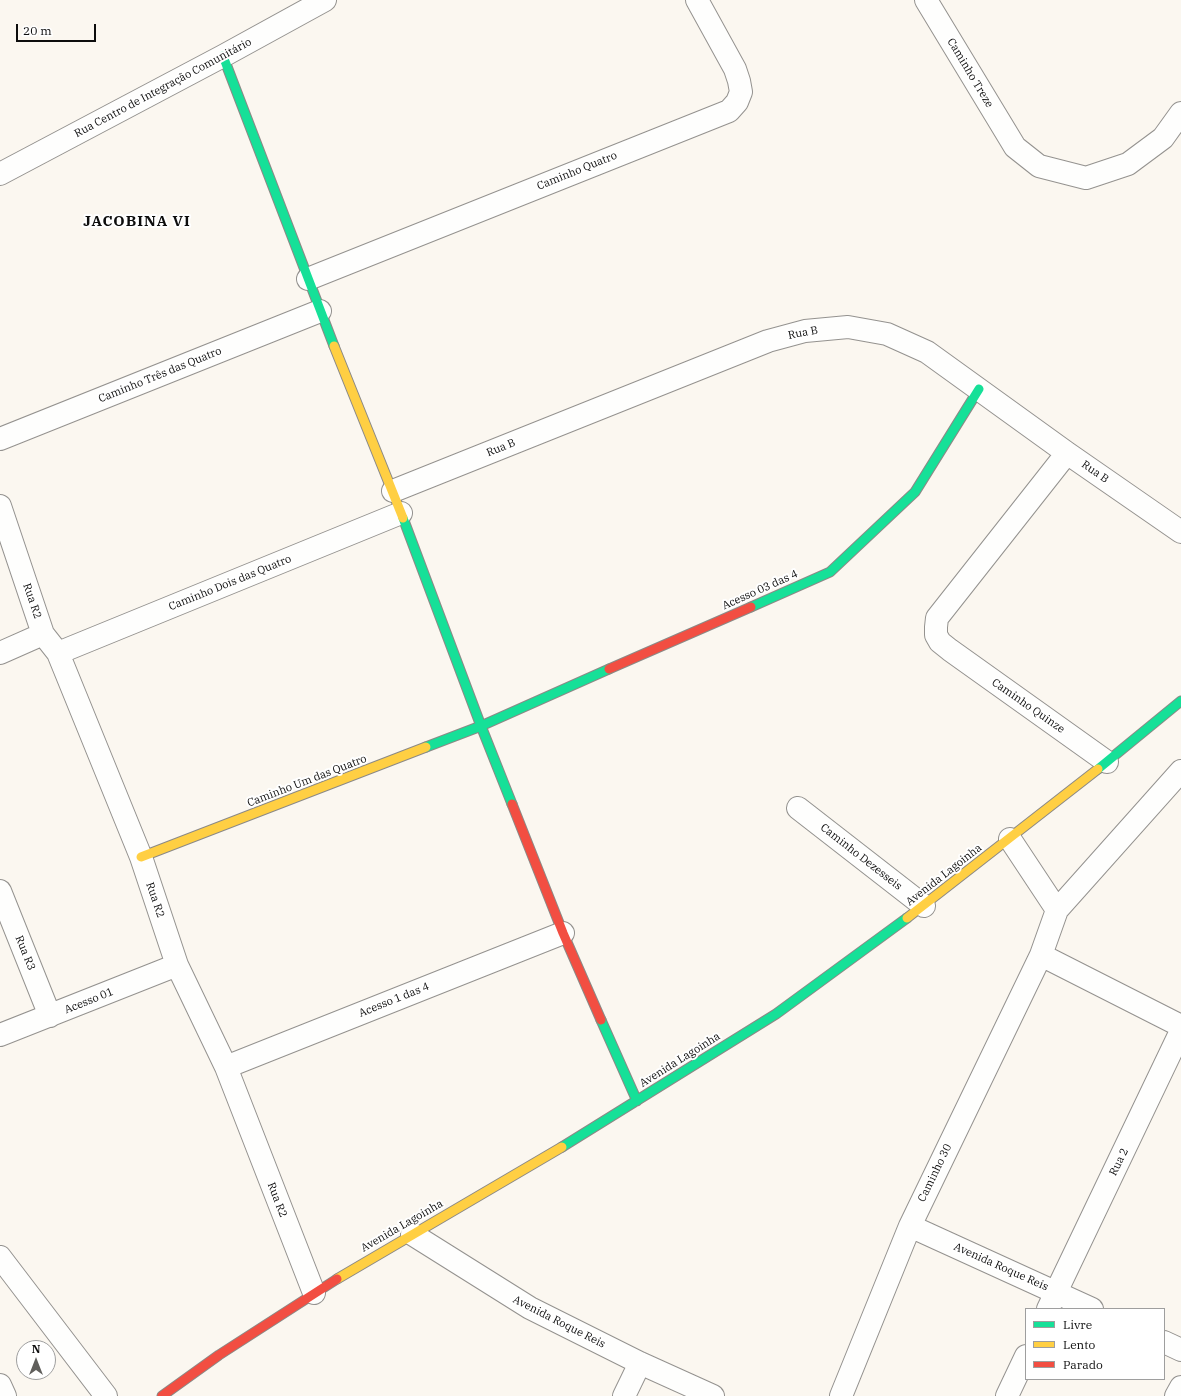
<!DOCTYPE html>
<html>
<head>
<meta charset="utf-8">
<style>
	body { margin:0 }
	#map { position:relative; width:1181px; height:1396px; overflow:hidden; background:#fbf7f0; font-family:"IBM Plex Serif",serif }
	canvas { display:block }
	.legend { position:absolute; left:1025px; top:1308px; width:140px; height:72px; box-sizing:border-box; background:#fff; border:1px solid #9e9e9e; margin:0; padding:5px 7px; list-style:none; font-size:12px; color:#0d0d0d }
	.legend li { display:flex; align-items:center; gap:8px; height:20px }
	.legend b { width:20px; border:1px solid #9e9e9e }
	.north { position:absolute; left:16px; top:1340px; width:40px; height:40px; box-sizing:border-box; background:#fff; border:1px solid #9e9e9e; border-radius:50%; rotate:0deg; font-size:11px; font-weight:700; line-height:16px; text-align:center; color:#0d0d0d }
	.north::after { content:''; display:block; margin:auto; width:14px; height:18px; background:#605f5c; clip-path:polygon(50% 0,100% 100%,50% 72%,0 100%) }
	.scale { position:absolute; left:16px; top:24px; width:80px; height:18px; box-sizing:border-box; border:2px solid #0d0d0d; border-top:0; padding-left:5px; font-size:12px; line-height:14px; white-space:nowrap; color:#0d0d0d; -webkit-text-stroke:3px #fff; paint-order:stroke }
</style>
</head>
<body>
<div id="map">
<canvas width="1181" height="1396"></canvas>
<ul class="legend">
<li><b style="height:5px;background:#16e098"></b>Livre</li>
<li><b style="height:5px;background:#ffcf43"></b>Lento</li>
<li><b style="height:5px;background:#f24e42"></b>Parado</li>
</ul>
<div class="north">N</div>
<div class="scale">20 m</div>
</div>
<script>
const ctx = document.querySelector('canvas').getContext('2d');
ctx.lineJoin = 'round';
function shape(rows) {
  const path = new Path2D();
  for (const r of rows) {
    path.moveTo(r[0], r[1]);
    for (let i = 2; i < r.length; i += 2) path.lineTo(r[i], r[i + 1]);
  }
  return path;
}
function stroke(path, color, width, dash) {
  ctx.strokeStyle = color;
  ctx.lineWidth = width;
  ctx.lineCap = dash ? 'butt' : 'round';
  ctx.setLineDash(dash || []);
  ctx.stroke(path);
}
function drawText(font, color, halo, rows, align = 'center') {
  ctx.font = font + ' "IBM Plex Serif",serif';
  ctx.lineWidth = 4;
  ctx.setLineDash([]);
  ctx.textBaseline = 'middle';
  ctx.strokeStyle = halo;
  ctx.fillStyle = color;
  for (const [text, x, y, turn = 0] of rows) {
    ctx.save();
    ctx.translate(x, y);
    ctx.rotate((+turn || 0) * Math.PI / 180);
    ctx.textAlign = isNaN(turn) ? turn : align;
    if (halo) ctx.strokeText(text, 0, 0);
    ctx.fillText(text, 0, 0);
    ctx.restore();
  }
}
const street = shape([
	[926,0,1015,147,1039,166,1086,178,1128,164,1163,138,1181,113],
	[0,174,223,56,325,0],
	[308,279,729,111,737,102,741,92,739,81,735,69,697,0],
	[0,439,320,311],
	[1067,453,937,618,936,627,936,635,940,642,950,650,1107,762],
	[393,491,768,341,805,331,848,327,887,334,927,352,1067,453,1181,532],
	[0,506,43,634,58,653,141,857,177,965,226,1067,314,1293],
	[0,653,43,634],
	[58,653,401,513],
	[798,808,924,906],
	[1010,839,1057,910],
	[0,891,50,1016],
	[1041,955,1181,1026],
	[0,1035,177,965],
	[226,1067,563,933],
	[910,1226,1092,1309],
	[412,1234,530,1308,640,1363,713,1396],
	[0,1257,106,1396],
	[1048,1309,1181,1031],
	[1164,1342,1181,1350],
	[0,1385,5,1396],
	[624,1396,640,1363],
	[841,1396,910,1226,1041,955,1057,910,1181,771],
	[1007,1396,1026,1356],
	[1176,1396,1181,1387]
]);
const fast = shape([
	[223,56,334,346],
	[403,518,481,726,512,804],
	[751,607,830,572,915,492,979,389],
	[426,747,481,726,609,669],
	[1098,769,1181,701],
	[601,1020,637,1101],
	[562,1147,776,1014,907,918]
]);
const slow = shape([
	[334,346,403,518],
	[141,857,426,747],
	[907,918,1098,769],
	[337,1279,562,1147]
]);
const jam = shape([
	[609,669,751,607],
	[512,804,563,933,601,1020],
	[162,1396,219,1355,337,1279]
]);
stroke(street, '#94928f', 24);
stroke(fast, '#8b8986', 11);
stroke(slow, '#8b8986', 11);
stroke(jam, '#8b8986', 11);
stroke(street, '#fefefd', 22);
stroke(fast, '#16e098', 9);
stroke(slow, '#ffcf43', 9);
stroke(jam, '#f24e42', 9);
drawText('11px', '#0d0d0d', '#fff', [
	["Caminho Treze",970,73,59],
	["Rua Centro de Integração Comunitário",163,88,-28],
	["Caminho Quatro",577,171,-22],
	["Rua B",803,333,-11],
	["Caminho Três das Quatro",160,375,-22],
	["Rua B",501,448,-22],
	["Rua B",1095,472,35],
	["Caminho Dois das Quatro",230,583,-22],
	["Acesso 03 das 4",760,590,-24],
	["Rua R2",32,601,71],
	["Caminho Quinze",1028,706,35],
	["Caminho Um das Quatro",307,781,-21],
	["Caminho Dezesseis",861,857,38],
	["Avenida Lagoinha",944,875,-38],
	["Rua R2",155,900,71],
	["Rua R3",25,953,68],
	["Acesso 1 das 4",394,1000,-22],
	["Acesso 01",89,1001,-22],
	["Avenida Lagoinha",680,1060,-32],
	["Rua 2",1119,1162,-64],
	["Caminho 30",935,1173,-64],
	["Rua R2",277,1200,69],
	["Avenida Lagoinha",402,1226,-30],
	["Avenida Roque Reis",1001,1267,24],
	["Avenida Roque Reis",559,1322,27]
]);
ctx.letterSpacing = '1px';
drawText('bold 15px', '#0d0d0d', '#fff', [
	["JACOBINA VI",137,222]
]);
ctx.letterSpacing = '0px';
</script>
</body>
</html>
